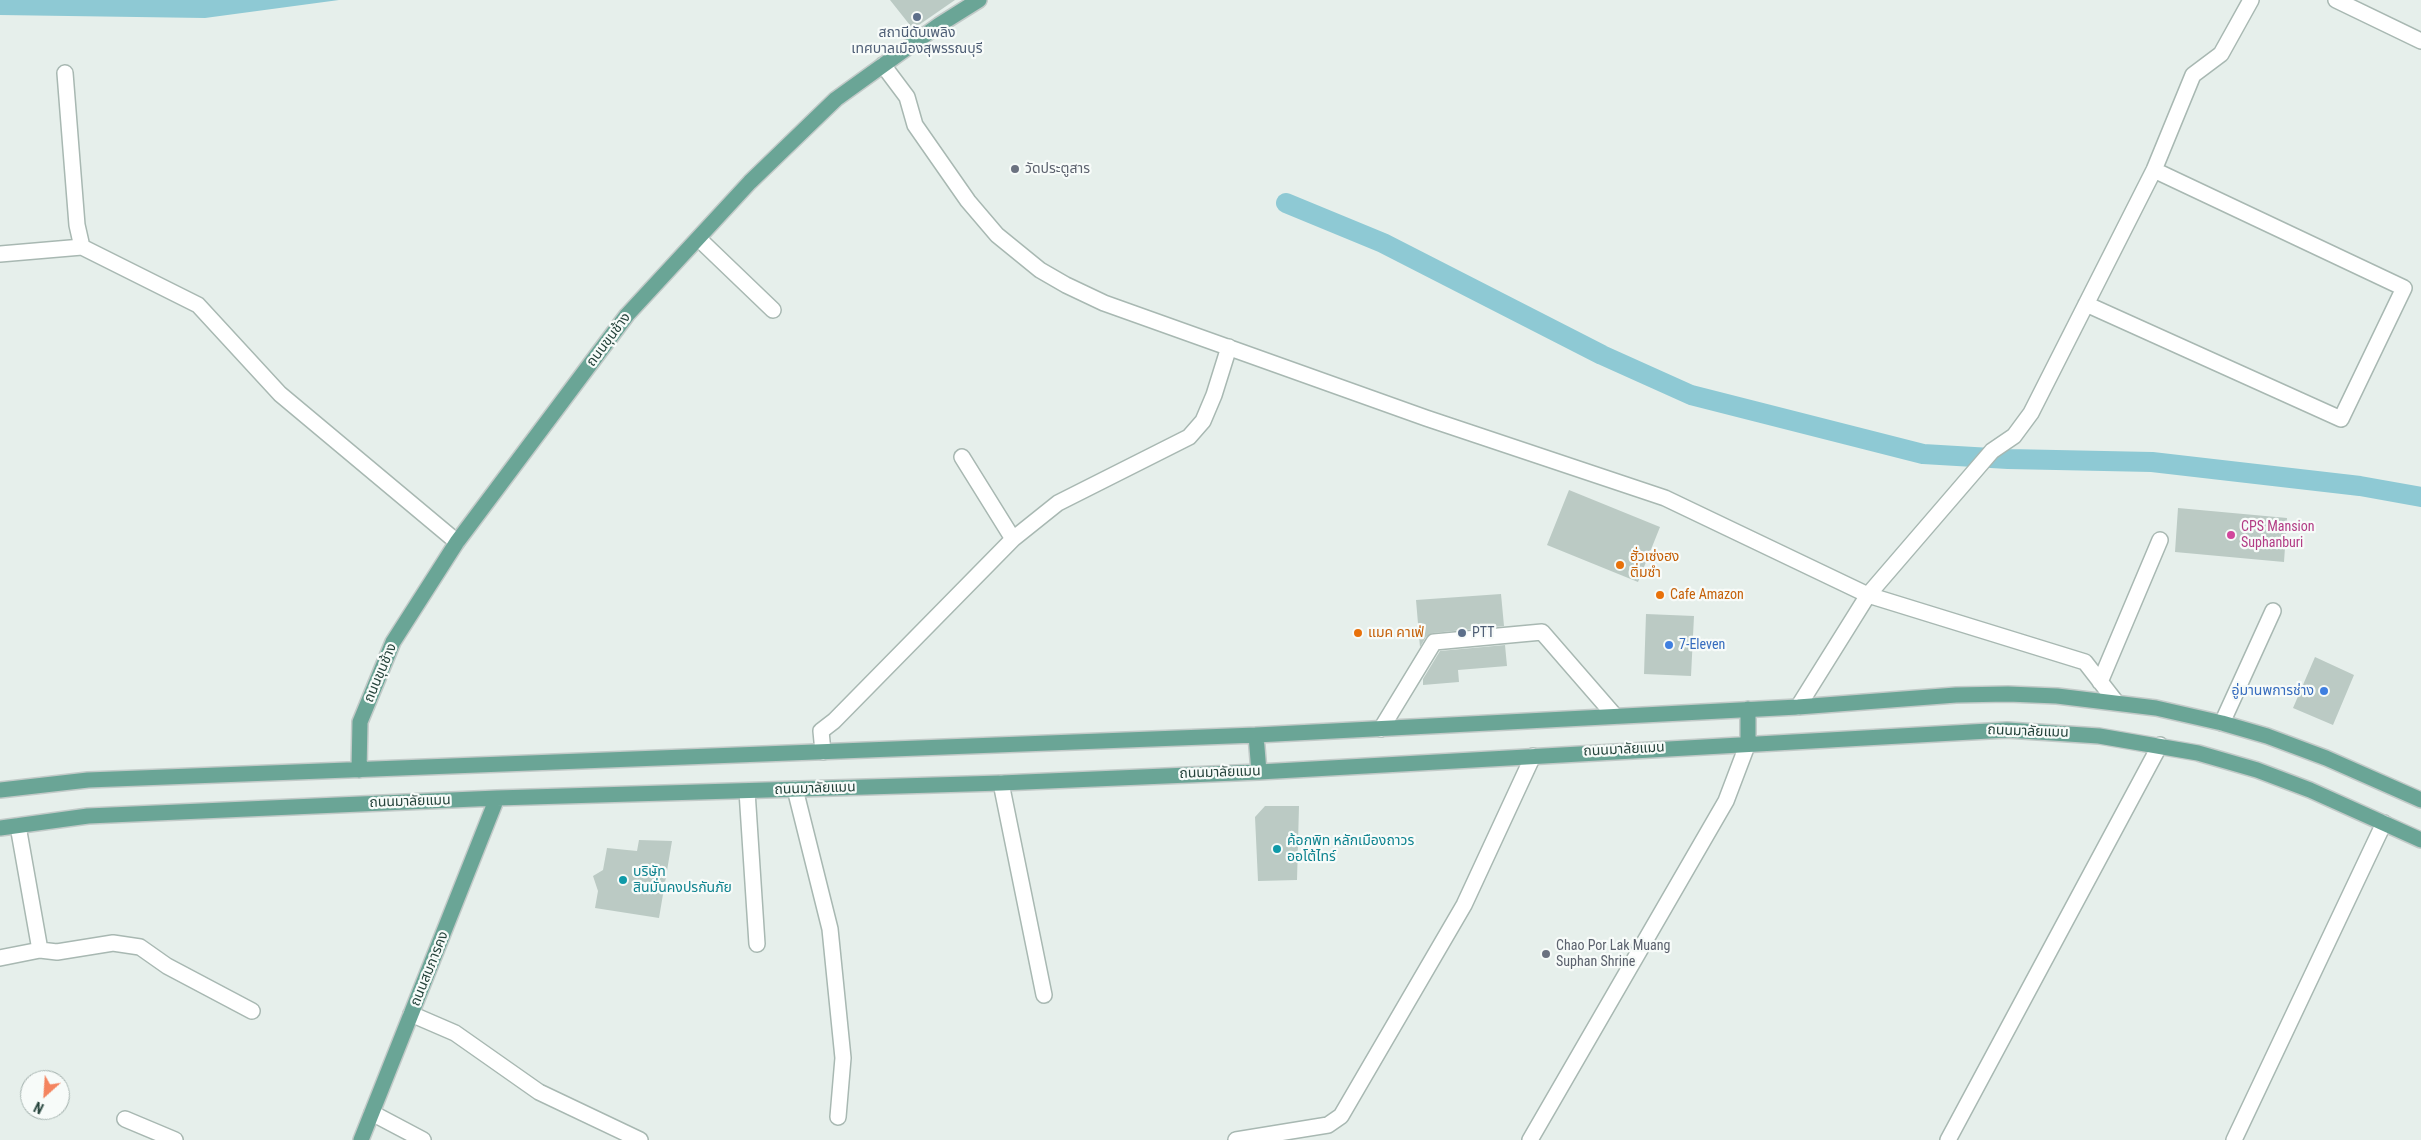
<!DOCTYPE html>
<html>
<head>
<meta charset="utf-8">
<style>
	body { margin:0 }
	#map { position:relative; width:2421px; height:1140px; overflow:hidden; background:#e6efeb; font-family:"Roboto Condensed",sans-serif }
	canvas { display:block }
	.north { position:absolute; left:20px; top:1070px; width:50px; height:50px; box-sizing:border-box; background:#f7fbf9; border:1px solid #a3b1ad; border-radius:50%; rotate:206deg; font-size:14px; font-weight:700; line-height:20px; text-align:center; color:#24423a }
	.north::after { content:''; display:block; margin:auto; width:18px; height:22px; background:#f4845f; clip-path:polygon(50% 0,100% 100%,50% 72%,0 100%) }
</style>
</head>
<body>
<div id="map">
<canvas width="2421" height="1140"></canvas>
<div class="north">N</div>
</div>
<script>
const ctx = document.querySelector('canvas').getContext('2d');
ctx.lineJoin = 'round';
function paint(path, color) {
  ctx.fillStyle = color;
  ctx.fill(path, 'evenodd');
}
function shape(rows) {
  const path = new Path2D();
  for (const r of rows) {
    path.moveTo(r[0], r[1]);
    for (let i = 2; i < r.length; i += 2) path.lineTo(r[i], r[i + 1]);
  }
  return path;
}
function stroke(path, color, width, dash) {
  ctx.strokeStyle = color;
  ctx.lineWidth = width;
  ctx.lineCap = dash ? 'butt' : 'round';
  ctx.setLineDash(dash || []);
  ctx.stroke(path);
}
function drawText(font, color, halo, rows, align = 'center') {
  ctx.font = font + ' "Roboto Condensed","Noto Sans Thai",sans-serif';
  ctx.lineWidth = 4.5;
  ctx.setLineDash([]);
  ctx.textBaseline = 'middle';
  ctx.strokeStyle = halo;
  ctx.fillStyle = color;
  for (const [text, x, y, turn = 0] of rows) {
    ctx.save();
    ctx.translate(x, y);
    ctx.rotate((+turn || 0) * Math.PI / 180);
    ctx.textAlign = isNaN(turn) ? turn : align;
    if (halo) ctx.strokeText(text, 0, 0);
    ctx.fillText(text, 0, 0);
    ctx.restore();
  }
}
paint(shape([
	[0,0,339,0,205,18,0,15]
]), '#8ec9d4');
stroke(shape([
	[1286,203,1383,243,1602,355,1691,395,1923,454,2008,459,2152,462,2360,486,2421,497]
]), '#8ec9d4', 20);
paint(shape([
	[890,0,955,0,913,29],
	[1569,490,1660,527,1638,582,1547,545],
	[2178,508,2287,518,2284,562,2175,552],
	[1501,594,1504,626,1433,633,1426,637,1420,647,1416,600],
	[1646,614,1694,616,1691,676,1644,674],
	[1505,645,1507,666,1458,670,1459,682,1423,685,1423,679,1440,651],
	[2315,657,2354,675,2333,725,2293,708],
	[1265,806,1299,806,1297,880,1258,881,1255,817],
	[639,840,672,841,659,918,595,908,598,891,593,876,603,870,607,848,637,851]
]), '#bbcac4');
const minor = shape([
	[2336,0,2421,41],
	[883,65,907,97,915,125,968,201,997,235,1040,270,1066,285,1104,303,1426,418,1665,498,1868,595,2085,662,2116,702],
	[65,73,77,225,82,247],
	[699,239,773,310],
	[0,254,82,247,198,305,280,394,457,542],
	[2086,304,2341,419,2404,288,2154,170],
	[962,457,1013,539],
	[2100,682,2160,540],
	[1798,707,1868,595,1992,451,2014,436,2031,413,2154,170,2193,75,2221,54,2251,0],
	[2222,723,2273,611],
	[1381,729,1434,642,1542,632,1615,716],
	[823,752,821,731,834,721,1013,539,1058,503,1189,437,1203,421,1214,395,1229,347],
	[1001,783,1044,995],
	[795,789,830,929,843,1058,838,1117],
	[747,791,757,944],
	[18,826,40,950],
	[0,958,40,950,57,952,113,943,140,947,167,966,252,1011],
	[411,1014,455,1033,539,1092,640,1140],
	[372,1113,423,1140],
	[125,1119,175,1140],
	[1236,1140,1328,1125,1341,1116,1464,905,1533,756],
	[1530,1140,1726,801,1748,743],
	[1948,1140,2160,745],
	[2234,1140,2384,823]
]);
const major = shape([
	[1748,709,1748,743],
	[1256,735,1259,772],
	[359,770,360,722,393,642,457,542,627,315,750,182,836,99,939,25,979,0],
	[0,790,88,780,1256,735,1798,707,1956,695,2008,694,2057,696,2156,708,2222,723,2267,736,2326,758,2421,800],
	[0,828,88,816,497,798,1001,783,1259,772,2007,730,2099,736,2198,753,2257,770,2310,790,2421,840],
	[361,1140,497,798]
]);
stroke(minor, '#a8b8b2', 18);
stroke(major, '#c2cac8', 18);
stroke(minor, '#fff', 15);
stroke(major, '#6aa596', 15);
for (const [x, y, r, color] of [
	[917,17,5,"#5c6f8a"],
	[1015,169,5,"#6b7280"],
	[2231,535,5,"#d1479c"],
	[1620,565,5,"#e8710a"],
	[1660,595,5,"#e8710a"],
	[1358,633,5,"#e8710a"],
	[1462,633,5,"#5c6f8a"],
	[1669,645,5,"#3f7fe0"],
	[2324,691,5,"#3f7fe0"],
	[1277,849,5,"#0f9aa8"],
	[623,880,5,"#0f9aa8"],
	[1546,954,5,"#6b7280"]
]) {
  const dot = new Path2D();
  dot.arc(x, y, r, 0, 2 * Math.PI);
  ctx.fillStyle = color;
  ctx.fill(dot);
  stroke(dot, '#f7fbf9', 2);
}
drawText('14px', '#4e5e75', '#f7fbf9', [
	["สถานีดับเพลิง",917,33],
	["เทศบาลเมืองสุพรรณบุรี",917,49],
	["PTT",1472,633,"left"]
]);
drawText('14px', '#5b616d', '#f7fbf9', [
	["วัดประตูสาร",1025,169],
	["Chao Por Lak Muang",1556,946],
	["Suphan Shrine",1556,962]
], 'left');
drawText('14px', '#24423a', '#f7fbf9', [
	["ถนนขุนช้าง",609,340,-53],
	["ถนนขุนช้าง",381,673,-67],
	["ถนนมาลัยแมน",2028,732,2],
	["ถนนมาลัยแมน",1624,750,-3],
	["ถนนมาลัยแมน",1220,773,-2],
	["ถนนมาลัยแมน",815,789,-2],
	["ถนนมาลัยแมน",410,802,-2],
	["ถนนสมภารคง",430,969,-68]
]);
drawText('14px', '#b23c85', '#f7fbf9', [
	["CPS Mansion",2241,527],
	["Suphanburi",2241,543]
], 'left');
drawText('14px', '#c56008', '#f7fbf9', [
	["ฮั่วเซ่งฮง",1630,557],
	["ติ่มซำ",1630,573],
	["Cafe Amazon",1670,595],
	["แมค คาเฟ่",1368,633]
], 'left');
drawText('14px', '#366cbe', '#f7fbf9', [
	["7-Eleven",1679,645],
	["อู่มานพการช่าง",2314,691,"right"]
], 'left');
drawText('14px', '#0d838f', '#f7fbf9', [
	["ค้อกพิท หลักเมืองถาวร",1287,841],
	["ออโต้ไทร์",1287,857],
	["บริษัท",633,872],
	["สินมั่นคงปรกันภัย",633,888]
], 'left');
</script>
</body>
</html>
